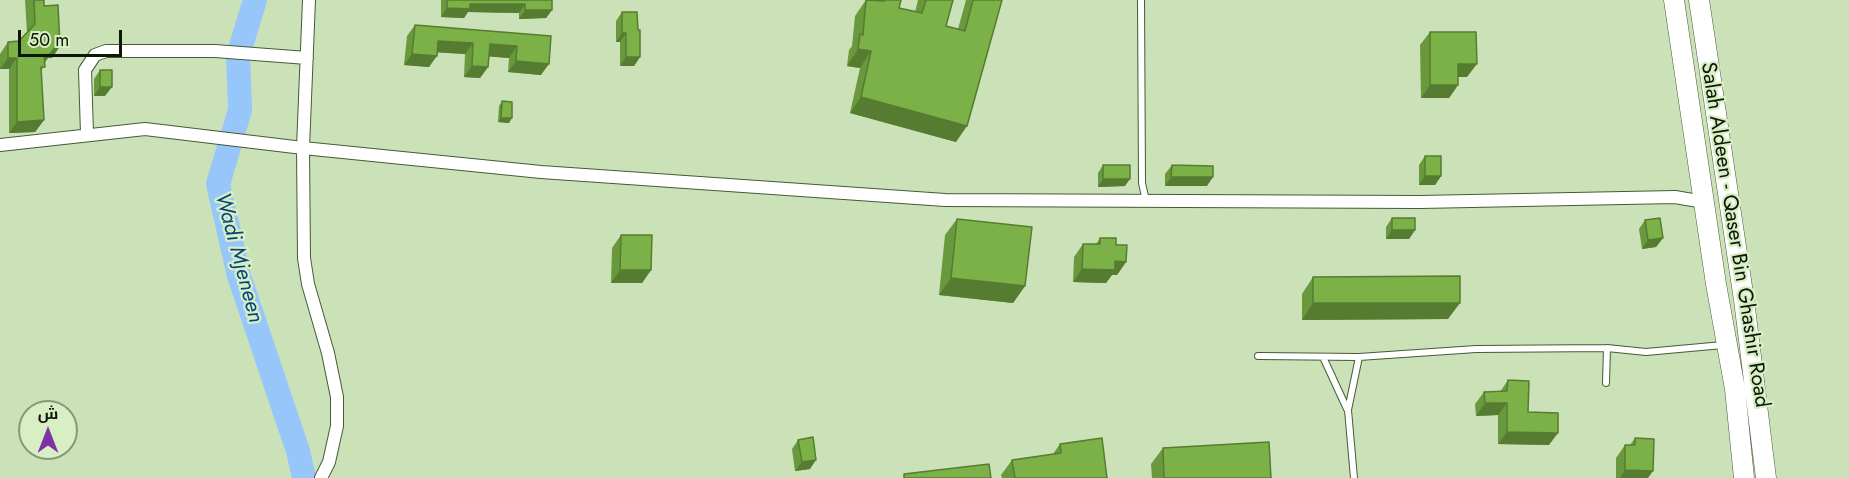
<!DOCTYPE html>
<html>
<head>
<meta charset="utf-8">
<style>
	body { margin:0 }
	#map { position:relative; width:1849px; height:478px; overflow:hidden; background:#cbe2b9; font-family:Jost,Cairo,sans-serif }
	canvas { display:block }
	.north { position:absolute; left:18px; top:400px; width:60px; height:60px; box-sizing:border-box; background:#d8efc6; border:2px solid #87987a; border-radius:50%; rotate:0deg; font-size:16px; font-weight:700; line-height:24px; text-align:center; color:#0e1607 }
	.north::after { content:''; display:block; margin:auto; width:21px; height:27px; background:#7e32a4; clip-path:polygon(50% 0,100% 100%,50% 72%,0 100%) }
	.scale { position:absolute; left:18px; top:30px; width:104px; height:27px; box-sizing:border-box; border:3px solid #0e1607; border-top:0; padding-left:8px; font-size:18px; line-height:21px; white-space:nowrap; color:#0e1607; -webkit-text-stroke:4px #d8efc6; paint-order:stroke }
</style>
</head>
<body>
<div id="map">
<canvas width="1849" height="478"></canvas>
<div class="north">ش</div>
<div class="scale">50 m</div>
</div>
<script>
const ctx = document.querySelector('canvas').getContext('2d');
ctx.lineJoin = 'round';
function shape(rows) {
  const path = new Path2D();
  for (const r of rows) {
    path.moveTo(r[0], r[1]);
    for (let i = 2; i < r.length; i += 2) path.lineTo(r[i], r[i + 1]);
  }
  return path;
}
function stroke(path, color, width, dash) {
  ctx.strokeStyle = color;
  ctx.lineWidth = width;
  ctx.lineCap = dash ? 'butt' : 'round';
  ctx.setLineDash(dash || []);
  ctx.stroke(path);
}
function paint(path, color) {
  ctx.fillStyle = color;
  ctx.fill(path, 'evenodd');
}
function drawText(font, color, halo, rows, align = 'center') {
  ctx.font = font + ' Jost,sans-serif';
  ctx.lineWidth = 4.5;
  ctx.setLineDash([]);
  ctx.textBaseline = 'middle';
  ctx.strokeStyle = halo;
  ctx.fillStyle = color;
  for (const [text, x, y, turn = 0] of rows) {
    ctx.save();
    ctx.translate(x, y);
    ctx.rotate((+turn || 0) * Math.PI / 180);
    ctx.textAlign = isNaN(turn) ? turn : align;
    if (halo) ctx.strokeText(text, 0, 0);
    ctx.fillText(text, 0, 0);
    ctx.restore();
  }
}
stroke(shape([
	[255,0,238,56,240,110,218,184,239,276,298,451,304,478]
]), '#97c6fb', 24);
const service = shape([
	[1141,0,1142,183,1146,201],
	[1258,356,1359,357,1476,349,1607,348,1646,352,1723,345],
	[1323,357,1347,409],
	[1606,383,1607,348],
	[1354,478,1348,410,1359,357]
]);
const minor = shape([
	[309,0,303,148,541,172,945,200,1420,202,1675,197,1704,202],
	[87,134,85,70,95,55,106,51,215,51,307,58],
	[0,145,145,129,303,148,304,258,308,284,328,353,337,397,337,426,329,462,321,478]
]);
const trunk = shape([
	[1674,0,1716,284,1735,389,1744,478],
	[1699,0,1744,300,1766,478]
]);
stroke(service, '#465a36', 8);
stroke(minor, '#465a36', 14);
stroke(trunk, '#465a36', 21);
stroke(service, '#fff', 6);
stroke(minor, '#fff', 12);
stroke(trunk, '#fff', 20);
paint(shape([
	[25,0,44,0,44,6,60,46,52,58,48,58,45,62,41,73,44,120,35,132,9,133,9,69,0,69,0,54,8,42,19,41,27,33],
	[441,0,552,0,552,10,546,18,519,19,519,13,468,12,464,18,441,17],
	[866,0,901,0,899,8,915,12,918,0,953,0,946,26,958,29,966,0,1002,0,956,142,850,113,860,68,847,66,849,50,852,46,855,16],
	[622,12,638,30,640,57,634,66,620,66,620,42,616,42,616,21],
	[415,25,551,36,541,75,508,72,509,58,489,56,488,67,480,78,464,77,465,54,437,52,429,67,404,65,407,36],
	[1430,32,1467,77,1458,77,1458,85,1449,98,1421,98,1420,45],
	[100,70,105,96,94,96,94,79],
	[502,101,509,123,498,122,499,106],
	[1425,156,1441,176,1435,185,1419,185,1419,165],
	[1103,165,1125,186,1098,187,1098,173],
	[1172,165,1207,186,1165,186,1165,174],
	[1392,218,1415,230,1409,239,1386,239,1386,227],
	[957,219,1025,286,1013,303,939,295,945,235],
	[1645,220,1663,238,1656,247,1642,249,1639,229],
	[621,235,651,270,642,283,611,283,612,248],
	[1100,238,1116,245,1126,262,1117,275,1112,275,1106,283,1073,282,1074,257,1083,244,1096,244],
	[1313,277,1448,319,1302,320,1302,294],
	[1508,380,1528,412,1549,445,1498,444,1498,415,1476,416,1475,404,1484,392,1500,392],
	[1635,438,1648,478,1616,478,1616,458,1625,445,1630,445],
	[798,440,810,469,795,471,792,449],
	[1060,444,1107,478,1002,478,1001,475,1012,460,1053,454],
	[1163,448,1271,478,1152,478,1151,464]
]), '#6a983c');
paint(shape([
	[470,4,525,4,519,13,468,12,464,18,441,17,447,8],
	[525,10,552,10,546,18,519,19],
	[622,33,626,33,620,42,616,42],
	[438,41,473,43,465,54,430,52],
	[490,44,517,46,509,58,482,56],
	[56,46,60,46,52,58,48,58,42,66,44,55],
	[858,49,871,51,860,68,847,66],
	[412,54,437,56,429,67,404,65],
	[626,57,640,57,634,66,620,66],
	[8,58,17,58,9,69,0,69],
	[516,61,549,64,541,75,508,72],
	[1458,64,1477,64,1467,77,1449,77],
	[472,66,488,67,480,78,464,77],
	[1430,85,1458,85,1449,98,1421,98],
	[100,87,112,87,105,96,94,96],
	[861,97,967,126,956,142,850,113],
	[501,118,512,118,509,123,498,122],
	[44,120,35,132,9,133,17,122],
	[1425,176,1441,176,1435,185,1419,185],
	[1171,177,1213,177,1207,186,1165,186],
	[1103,179,1130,179,1125,186,1098,187],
	[1392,230,1415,230,1409,239,1386,239],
	[1663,238,1656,247,1642,249,1648,240],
	[1115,261,1126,262,1117,275,1112,275,1106,283,1073,282,1082,269],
	[620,270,651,270,642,283,611,283],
	[951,278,1025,286,1013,303,939,295],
	[1313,303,1460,303,1448,319,1302,320],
	[1485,403,1507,403,1498,415,1476,416],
	[1507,432,1558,433,1549,445,1498,444],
	[816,460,810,469,795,471,802,462],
	[1625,470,1653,471,1648,478,1620,478]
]), '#567c31');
const building = shape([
	[34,0,44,0,44,6,58,5,60,46,56,46,50,54,44,55,45,67,41,67,44,120,17,122,17,58,8,58,8,42,19,41,35,24,34,0],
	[447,0,552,0,552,10,525,10,525,4,470,4,470,9,447,8,447,0],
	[866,0,884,1,884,0,901,0,899,8,922,13,926,0,953,0,946,26,965,31,973,0,1002,0,967,126,861,97,871,51,858,49,860,34,863,35,866,0],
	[622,12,637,12,638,30,640,30,640,57,626,57,626,33,622,33,622,12],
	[415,25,551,36,549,64,516,61,517,46,490,44,488,67,472,66,473,43,438,41,437,56,412,54,415,25],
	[1430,32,1476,32,1477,64,1458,64,1458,85,1430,85,1430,32],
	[100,70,112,70,112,87,100,87,100,70],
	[502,101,512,102,512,118,501,118,502,101],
	[1425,156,1441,156,1441,176,1425,176,1425,156],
	[1103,165,1130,165,1130,179,1103,179,1103,165],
	[1172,165,1213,166,1213,177,1171,177,1172,165],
	[1392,218,1415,218,1415,230,1392,230,1392,218],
	[1660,218,1663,238,1648,240,1645,220,1660,218],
	[957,219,1032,227,1025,286,951,278,957,219],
	[621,235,652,235,651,270,620,270,621,235],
	[1100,238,1116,238,1116,245,1127,245,1126,262,1115,261,1115,270,1082,269,1083,244,1100,244,1100,238],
	[1460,276,1460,303,1313,303,1313,277,1460,276],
	[1508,380,1529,381,1528,412,1558,413,1558,433,1507,432,1507,403,1485,403,1484,392,1507,391,1508,380],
	[813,437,816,460,802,462,798,440,813,437],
	[1102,438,1107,478,1015,478,1012,460,1061,453,1060,444,1102,438],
	[1635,438,1654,439,1653,471,1625,470,1625,445,1635,445,1635,438],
	[1269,442,1271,478,1164,478,1163,448,1269,442],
	[989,464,991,478,904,478,904,474,989,464]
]);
paint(building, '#7bb146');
stroke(building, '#567c31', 1.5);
drawText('21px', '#0e1607', '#d8efc6', [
	["Salah Aldeen - Qaser Bin Ghashir Road",1734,235,81]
]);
drawText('italic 22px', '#09447a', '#d8efc6', [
	["Wadi Mjeneen",238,258,75]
]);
</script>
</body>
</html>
